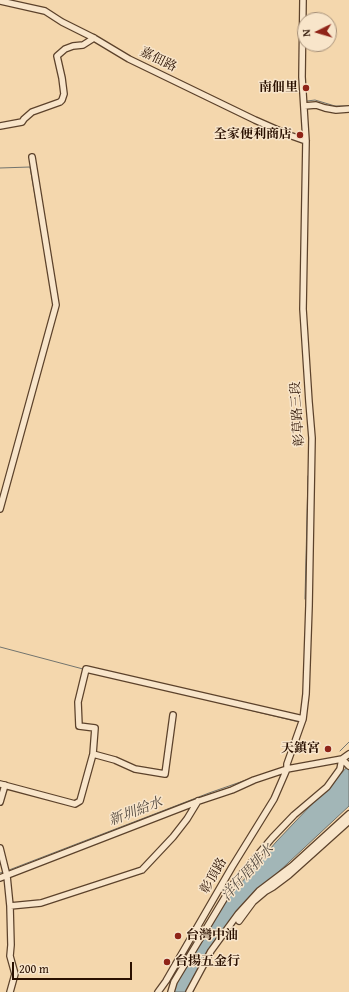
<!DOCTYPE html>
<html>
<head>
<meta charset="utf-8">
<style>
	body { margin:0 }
	#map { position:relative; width:349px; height:992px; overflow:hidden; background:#f4d7ad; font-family:"Gentium Book Plus",serif }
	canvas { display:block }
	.north { position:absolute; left:297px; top:12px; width:40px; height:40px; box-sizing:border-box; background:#f8e5ca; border:1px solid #a69079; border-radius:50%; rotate:265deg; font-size:11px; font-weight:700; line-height:16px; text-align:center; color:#2a1000 }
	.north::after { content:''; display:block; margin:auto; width:14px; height:18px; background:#8f2418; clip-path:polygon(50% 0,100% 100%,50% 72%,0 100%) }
	.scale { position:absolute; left:12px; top:962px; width:120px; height:18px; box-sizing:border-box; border:2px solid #2a1000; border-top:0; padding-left:5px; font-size:12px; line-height:14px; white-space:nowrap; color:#2a1000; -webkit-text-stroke:3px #f8e5ca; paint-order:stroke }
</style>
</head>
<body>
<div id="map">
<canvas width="349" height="992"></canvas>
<div class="north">N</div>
<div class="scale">200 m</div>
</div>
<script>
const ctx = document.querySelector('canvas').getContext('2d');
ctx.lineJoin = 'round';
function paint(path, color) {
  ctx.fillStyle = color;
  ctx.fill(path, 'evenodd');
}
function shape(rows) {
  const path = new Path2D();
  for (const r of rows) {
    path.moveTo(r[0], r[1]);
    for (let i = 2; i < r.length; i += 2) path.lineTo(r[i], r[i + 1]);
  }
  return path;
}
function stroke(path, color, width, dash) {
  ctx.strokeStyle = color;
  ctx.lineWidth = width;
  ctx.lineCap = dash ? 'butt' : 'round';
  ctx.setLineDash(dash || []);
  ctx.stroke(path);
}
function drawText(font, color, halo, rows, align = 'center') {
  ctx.font = font + ' "Gentium Book Plus","Noto Serif TC",serif';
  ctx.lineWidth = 3;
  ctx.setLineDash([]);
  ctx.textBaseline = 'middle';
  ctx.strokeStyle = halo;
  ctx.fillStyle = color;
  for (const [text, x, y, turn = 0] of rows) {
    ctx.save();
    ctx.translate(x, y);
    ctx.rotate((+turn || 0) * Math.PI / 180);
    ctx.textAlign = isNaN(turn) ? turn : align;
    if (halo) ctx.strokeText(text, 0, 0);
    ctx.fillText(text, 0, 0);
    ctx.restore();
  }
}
const water = shape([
	[349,765,349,806,258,891,211,950,193,992,172,992,175,983,223,904,276,842,349,765]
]);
paint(water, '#a2b6b7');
stroke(water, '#72746e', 1);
stroke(shape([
	[307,101,315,100,335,106,349,106],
	[0,168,30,167,46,259],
	[0,498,47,327],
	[305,599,308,476],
	[0,647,83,669],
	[183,694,299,722],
	[340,751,349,742],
	[9,870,209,793,249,779],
	[0,873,4,872]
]), '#72746e', 1);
const minor = shape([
	[0,1,45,11,62,22,94,38,129,59,255,120,289,135,306,141],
	[304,106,316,105,325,108,336,110,349,109],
	[0,126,22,122,24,119,32,112,60,102,62,100,64,94,62,78,57,56,65,49,73,46,83,45,94,38],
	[0,509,56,305,32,157],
	[93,754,115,760,135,769,165,774,173,715],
	[342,759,349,766],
	[0,784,75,804,80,801,93,754,95,728,79,726,78,702,86,669,303,719],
	[0,802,5,785],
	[0,848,7,876,10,906,11,945,10,956,15,974,10,992],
	[0,878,199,801,232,790,254,780,287,769,342,759,349,754],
	[10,906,41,903,142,870,173,837,187,819,198,801],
	[239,921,253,902,266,891,273,887,289,875,349,821],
	[158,992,166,981,232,867,274,799,287,769,287,764,303,719,306,694,309,606,312,438,309,402,303,309,306,141,302,77,303,0],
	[171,992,174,982,233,884,272,838,294,815,327,787,340,769,342,759],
	[189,992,211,951,238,914,259,891,292,866,349,814]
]);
stroke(minor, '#5c422b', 8);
stroke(minor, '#f8e5ca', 5.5);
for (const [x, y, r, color] of [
	[306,88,4,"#8f2418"],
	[300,135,4,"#8f2418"],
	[328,749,4,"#8f2418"],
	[178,936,4,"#8f2418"],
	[167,962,4,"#8f2418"]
]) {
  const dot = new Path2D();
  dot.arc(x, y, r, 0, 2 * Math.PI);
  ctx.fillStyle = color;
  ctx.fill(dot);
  stroke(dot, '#f8e5ca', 1.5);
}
drawText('13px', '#2a1000', '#f8e5ca', [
	["嘉佃路",158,60,26],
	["彰草路三段",298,414,-94],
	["彰頂路",214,876,-60]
]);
drawText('bold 13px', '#2a1000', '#f8e5ca', [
	["南佃里",298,88],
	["全家便利商店",292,135],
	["天鎮宮",320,749],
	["台灣中油",186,936,"left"],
	["台揚五金行",175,962,"left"]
], 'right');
drawText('italic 14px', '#544a40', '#f8e5ca', [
	["新圳給水",136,812,-21],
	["洋仔厝排水",248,873,-48]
]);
</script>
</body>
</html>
